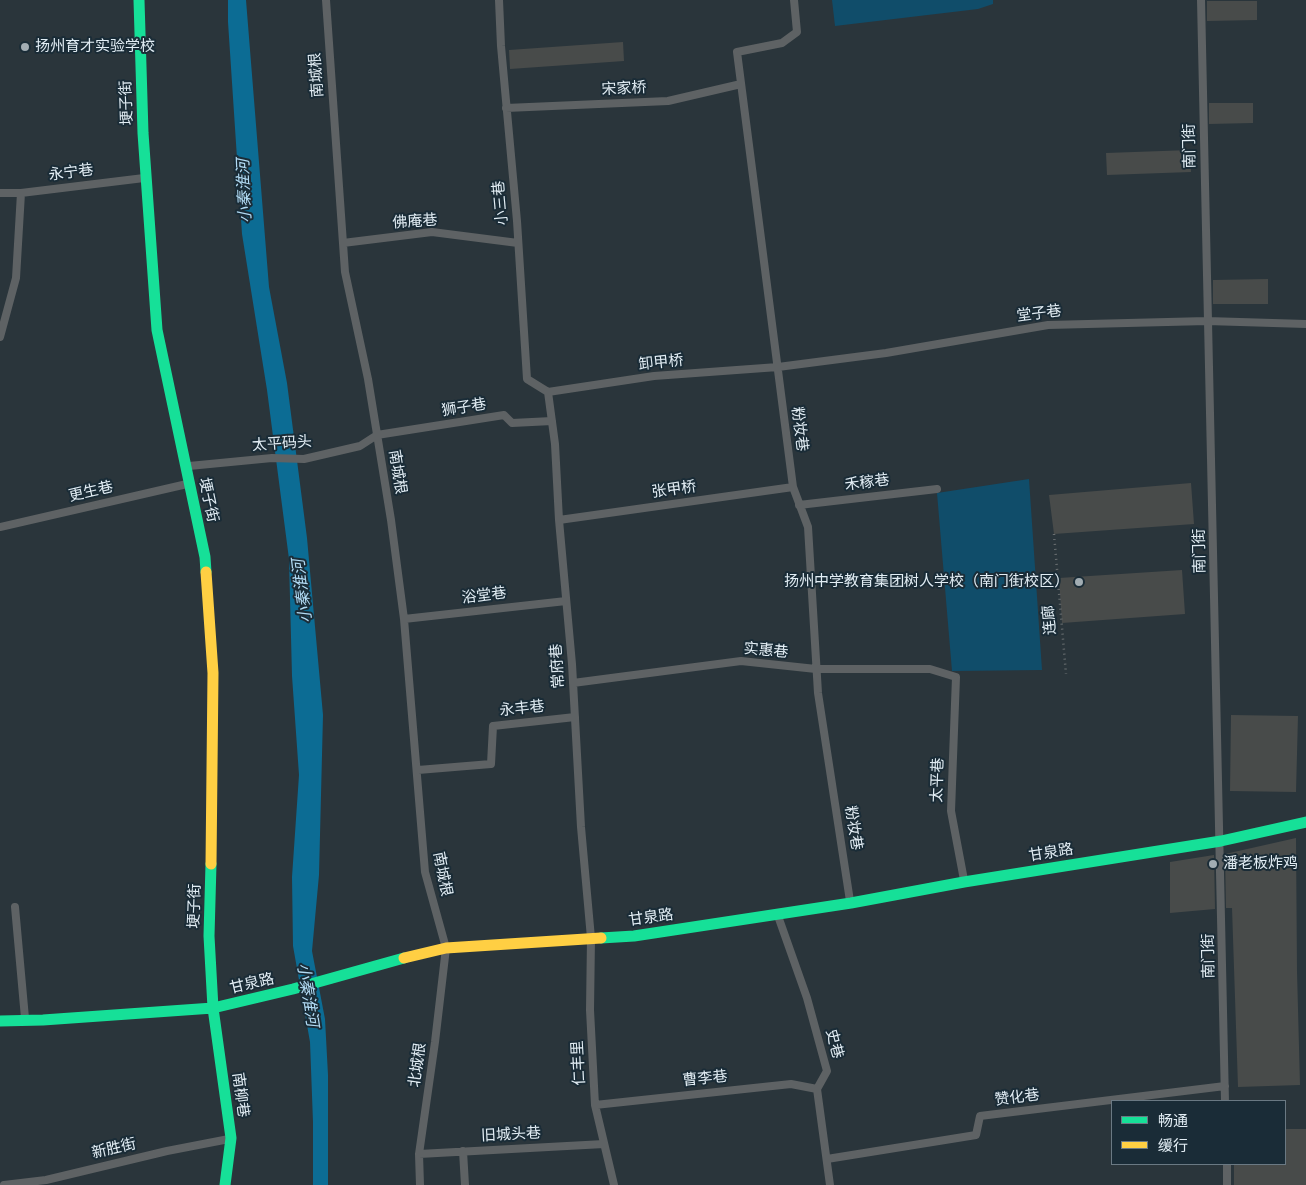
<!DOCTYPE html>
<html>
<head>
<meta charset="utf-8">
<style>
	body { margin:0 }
	#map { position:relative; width:1306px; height:1185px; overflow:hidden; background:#2a353b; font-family:"Archivo Narrow","Noto Sans SC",sans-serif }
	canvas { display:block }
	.legend { position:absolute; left:1111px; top:1100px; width:175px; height:65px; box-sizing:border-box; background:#1a2c37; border:1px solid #6a7983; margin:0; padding:6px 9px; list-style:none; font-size:15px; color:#e2edf4 }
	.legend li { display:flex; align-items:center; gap:10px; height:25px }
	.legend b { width:25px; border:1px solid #6a7983 }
</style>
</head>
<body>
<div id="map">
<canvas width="1306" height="1185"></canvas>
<ul class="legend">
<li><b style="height:6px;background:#16e098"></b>畅通</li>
<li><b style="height:6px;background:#ffcf43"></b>缓行</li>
</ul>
</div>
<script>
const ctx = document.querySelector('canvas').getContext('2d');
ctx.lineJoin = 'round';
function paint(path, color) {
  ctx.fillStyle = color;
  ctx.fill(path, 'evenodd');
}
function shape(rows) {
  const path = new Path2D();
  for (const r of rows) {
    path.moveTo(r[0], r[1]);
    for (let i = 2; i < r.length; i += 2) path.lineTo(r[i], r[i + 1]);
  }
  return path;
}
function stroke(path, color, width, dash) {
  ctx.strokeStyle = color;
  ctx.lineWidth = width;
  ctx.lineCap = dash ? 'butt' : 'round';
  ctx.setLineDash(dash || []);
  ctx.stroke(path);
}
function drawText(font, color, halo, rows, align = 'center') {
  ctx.font = font + ' "Archivo Narrow","Noto Sans SC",sans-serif';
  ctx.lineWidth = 4;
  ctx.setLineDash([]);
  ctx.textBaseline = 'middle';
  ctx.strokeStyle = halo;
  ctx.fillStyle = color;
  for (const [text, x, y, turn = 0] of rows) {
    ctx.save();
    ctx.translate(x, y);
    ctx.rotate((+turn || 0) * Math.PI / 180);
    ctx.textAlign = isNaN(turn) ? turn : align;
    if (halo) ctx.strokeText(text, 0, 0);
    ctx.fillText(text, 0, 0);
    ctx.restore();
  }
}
paint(shape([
	[832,0,993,0,993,4,978,9,835,26],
	[1029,479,1042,670,952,671,937,493]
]), '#104d6a');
paint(shape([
	[228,0,246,0,269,287,287,383,307,538,323,715,319,875,312,951,325,1019,328,1075,328,1185,313,1185,313,1122,310,1042,293,946,292,877,299,775,292,676,289,559,267,390,242,234,228,22]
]), '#0c6c94');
paint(shape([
	[1207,1,1257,1,1257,20,1207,21],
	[623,42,624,61,510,69,509,50],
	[1209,103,1253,103,1253,123,1209,124],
	[1190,150,1191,172,1107,175,1106,153],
	[1268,279,1268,304,1213,304,1213,280],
	[1191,483,1194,524,1054,534,1049,495],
	[1182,570,1185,614,1062,623,1059,578],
	[1231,715,1298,716,1296,792,1230,791],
	[1296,838,1297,971,1300,1085,1238,1087,1232,908,1226,908,1225,854],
	[1214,855,1215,909,1170,913,1170,862],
	[1285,1129,1306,1129,1306,1185,1234,1185,1234,1164,1285,1164]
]), '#484b4a');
stroke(shape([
	[1054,534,1066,674]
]), '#6b7072', 2.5, [1, 4]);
stroke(shape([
	[326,0,345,272,368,379,391,520,404,619,425,872,446,948,435,1042,419,1154,420,1185],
	[499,0,501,46,517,221,527,379,548,392],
	[794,0,797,32,782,43,737,52,793,487,808,527,818,693,850,901],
	[1201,0,1225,1101],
	[506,108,668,101,741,84],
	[0,193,21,193,144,178],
	[343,243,432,232,518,243],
	[0,337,16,278,21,193],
	[548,392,555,444,559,520,572,664,581,827,591,938,590,1010,595,1105,614,1185],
	[548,392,654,376,778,367,886,353,1048,325,1207,321,1306,324],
	[189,466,272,458,304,459,360,446,377,435,504,415,512,423,552,421],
	[799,505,937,489],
	[559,520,793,487],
	[0,527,187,484],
	[404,619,566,601],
	[573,683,741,661,816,669,930,669,956,677,951,811,964,880],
	[418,770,491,764,493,726,575,717],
	[15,907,25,1018],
	[778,916,807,998,827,1071,817,1089,830,1185],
	[595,1105,791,1084,817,1089],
	[463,1151,465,1185],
	[419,1154,604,1144],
	[827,1159,976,1135,980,1116,1225,1086],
	[1227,1164,1227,1185],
	[4,1185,46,1180,167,1151,229,1139]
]), '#5e6264', 8);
stroke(shape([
	[139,0,143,133,157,330,205,557,206,572],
	[211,864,209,936,213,1008,231,1138,225,1185],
	[601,938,634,936,851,903,964,882,1221,841,1306,822],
	[0,1021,43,1020,213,1008,293,989,404,958]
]), '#16e098', 11);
stroke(shape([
	[206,572,213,673,211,864],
	[404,958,446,948,601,938]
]), '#ffcf43', 11);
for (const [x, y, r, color] of [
	[25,47,5,"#a2adb3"],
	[1079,582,5,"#a2adb3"],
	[1213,864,5,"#a2adb3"]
]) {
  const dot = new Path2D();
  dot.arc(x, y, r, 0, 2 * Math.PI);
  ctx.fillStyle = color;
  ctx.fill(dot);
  stroke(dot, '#1a2c37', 2);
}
drawText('15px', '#e2edf4', '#1a2c37', [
	["扬州育才实验学校",35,47],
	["扬州中学教育集团树人学校（南门街校区）",1069,582,"right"],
	["潘老板炸鸡",1223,864]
], 'left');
drawText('15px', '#e2edf4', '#1a2c37', [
	["南城根",317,75,-94],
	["宋家桥",624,89,-3],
	["埂子街",127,103,-92],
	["南门街",1190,146,-91],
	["永宁巷",71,173,-7],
	["小三巷",501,203,-95],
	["佛庵巷",415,222,-4],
	["堂子巷",1039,314,-7],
	["卸甲桥",661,363,-6],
	["狮子巷",464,408,-9],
	["粉妆巷",799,429,83],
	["太平码头",282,444,-4],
	["南城根",397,472,81],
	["禾稼巷",867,483,-7],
	["张甲桥",674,490,-8],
	["更生巷",91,492,-13],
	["埂子街",208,500,78],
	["南门街",1200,551,-91],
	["浴堂巷",484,596,-7],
	["连廊",1050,620,-95],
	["实惠巷",766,651,5],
	["常府巷",558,666,-94],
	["永丰巷",522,709,-6],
	["太平巷",938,780,-88],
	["粉妆巷",853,828,81],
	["甘泉路",1051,853,-9],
	["南城根",442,874,79],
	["埂子街",195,906,-88],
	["甘泉路",651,918,-8],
	["南门街",1209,956,-91],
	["甘泉路",252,984,-13],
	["史巷",834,1044,75],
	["仁丰里",579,1063,-93],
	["北城根",418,1065,-82],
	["曹李巷",705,1079,-6],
	["南柳巷",240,1095,82],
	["赞化巷",1017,1098,-7],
	["旧城头巷",511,1135,-3],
	["新胜街",114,1149,-13]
]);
drawText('italic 16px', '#b2dbf4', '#1a2c37', [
	["小秦淮河",245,191,-92],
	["小秦淮河",303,591,-97],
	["小秦淮河",307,995,81]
]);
</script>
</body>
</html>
